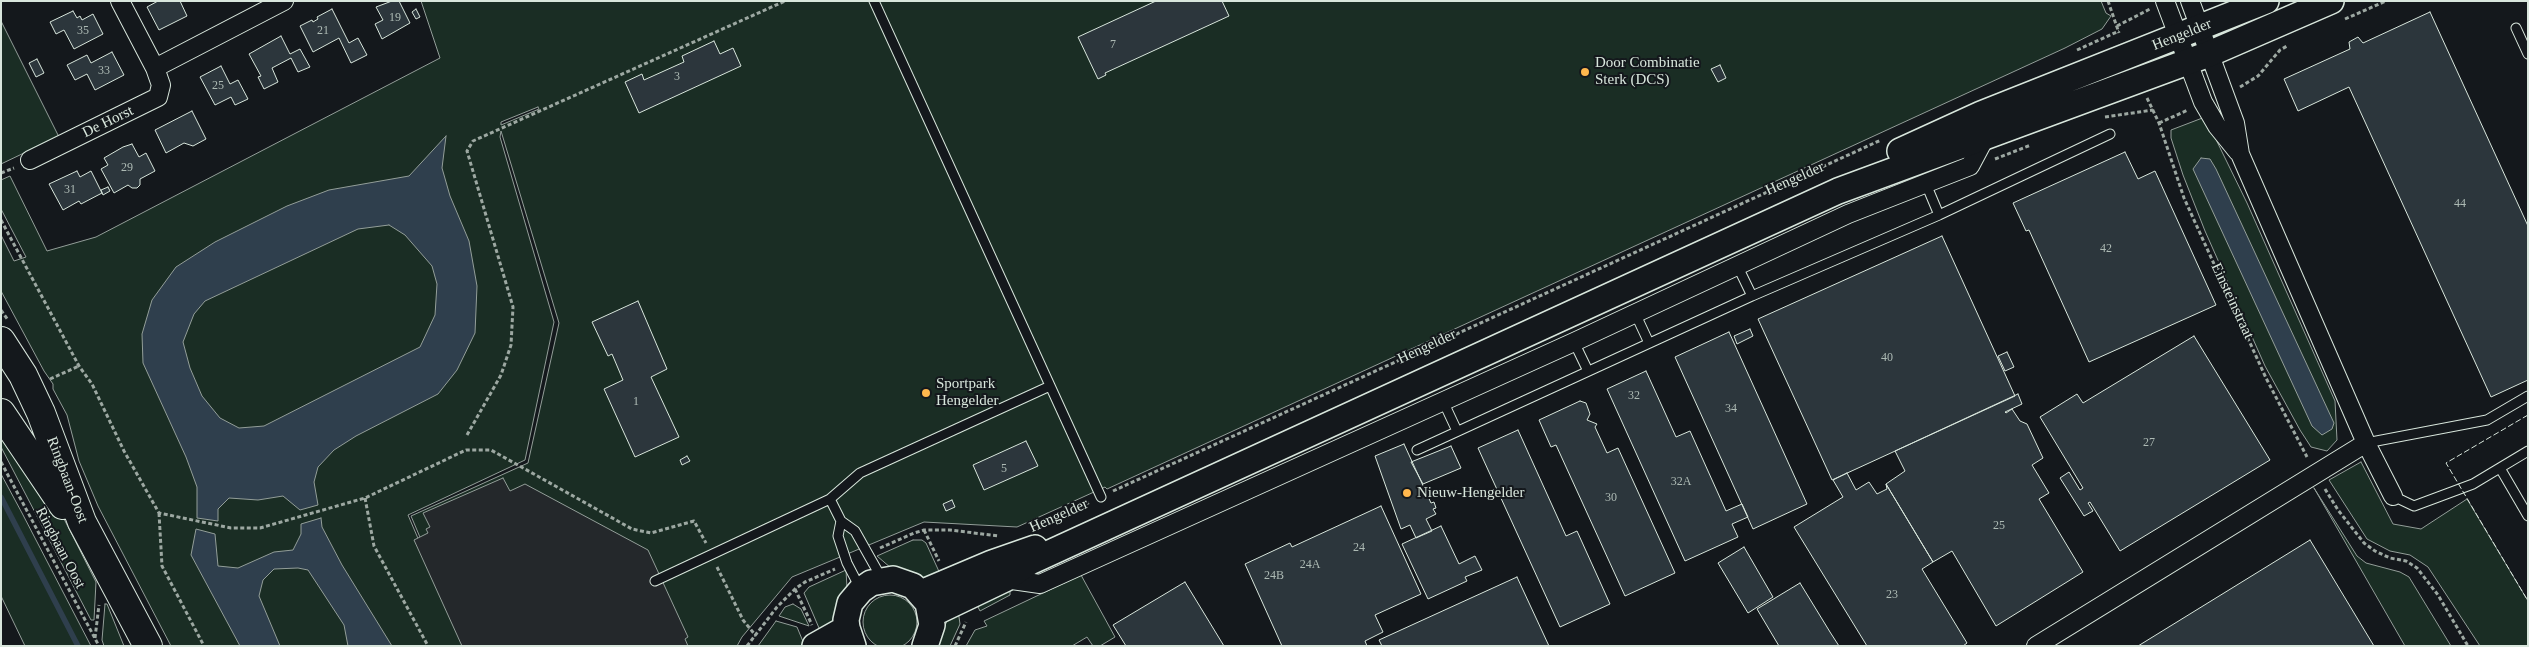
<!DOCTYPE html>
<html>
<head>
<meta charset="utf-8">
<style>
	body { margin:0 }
	#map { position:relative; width:2529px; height:647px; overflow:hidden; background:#14181c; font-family:"Times New Roman",serif }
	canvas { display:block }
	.frame { position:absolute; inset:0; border:2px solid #d8e6dc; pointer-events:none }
</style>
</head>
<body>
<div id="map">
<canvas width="2529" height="647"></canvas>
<div class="frame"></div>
</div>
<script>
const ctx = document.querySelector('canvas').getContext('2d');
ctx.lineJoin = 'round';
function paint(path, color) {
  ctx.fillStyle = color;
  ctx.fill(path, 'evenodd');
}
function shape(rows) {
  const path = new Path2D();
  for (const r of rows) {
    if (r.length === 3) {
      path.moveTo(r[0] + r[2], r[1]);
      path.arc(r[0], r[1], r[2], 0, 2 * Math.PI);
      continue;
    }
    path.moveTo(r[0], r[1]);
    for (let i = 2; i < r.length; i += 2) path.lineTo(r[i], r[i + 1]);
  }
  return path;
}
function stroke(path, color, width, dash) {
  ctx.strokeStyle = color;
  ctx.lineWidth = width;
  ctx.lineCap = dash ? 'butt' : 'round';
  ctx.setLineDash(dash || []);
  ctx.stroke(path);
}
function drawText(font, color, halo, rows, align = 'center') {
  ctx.font = font + ' "Times New Roman",serif';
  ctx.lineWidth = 4;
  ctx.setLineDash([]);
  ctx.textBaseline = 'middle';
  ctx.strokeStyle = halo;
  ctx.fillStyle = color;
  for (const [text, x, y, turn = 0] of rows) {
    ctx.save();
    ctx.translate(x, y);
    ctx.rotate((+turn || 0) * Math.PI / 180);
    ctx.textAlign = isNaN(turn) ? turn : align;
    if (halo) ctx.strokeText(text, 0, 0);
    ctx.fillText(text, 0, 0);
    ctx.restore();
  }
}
const green = shape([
	[421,1,2101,1,2106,13,2111,16,2102,29,2065,48,1107,489,1105,487,1017,527,924,522,792,577,742,637,737,646,466,646,411,516,528,463,559,323,501,131,500,137,554,322,525,460,408,515,464,646,171,646,98,506,79,461,67,415,53,389,53,384,44,371,1,291,1,235,14,261,26,257,1,209,1,180,10,176,47,251,96,237,440,58,421,1],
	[538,107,539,109,501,125,501,122,538,107],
	[1,21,60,139,29,155,24,153,1,164,1,21],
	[2205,117,2247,203,2335,401,2337,440,2327,451,2311,447,2300,430,2265,366,2205,231,2183,175,2171,138,2171,130,2205,117],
	[1,423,60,511,96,582,94,620,91,620,1,447,1,423],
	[2361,462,2393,524,2421,529,2467,499,2528,601,2528,646,2480,646,2428,567,2410,555,2390,551,2367,539,2329,480,2361,462],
	[1,474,22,513,91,646,25,646,1,596,1,474],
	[2314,488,2357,556,2366,563,2400,572,2409,577,2451,646,2405,646,2314,488],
	[913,540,922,540,926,543,942,578,923,580,891,568,877,556,913,540],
	[846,570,847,588,836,619,822,635,804,593,809,587,846,570],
	[1081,575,1115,637,1100,646,1093,646,1087,637,1072,646,966,646,975,630,987,626,984,621,1081,575],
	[1010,591,1010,595,980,611,975,601,995,593,1010,591],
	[890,622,27],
	[105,604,107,604,124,646,104,646,102,640,105,604],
	[793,604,801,609,809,626,779,616,785,607,793,604],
	[958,610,960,624,950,646,936,646,947,621,958,610],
	[776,621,797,627,804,644,800,646,758,646,776,621]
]);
paint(green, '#1a2d24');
stroke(green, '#939e99', 1);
const parking = shape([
	[503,478,510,491,525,484,648,550,688,637,685,639,688,646,462,646,414,540,428,533,426,529,430,527,423,513,503,478]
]);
paint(parking, '#24282b');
stroke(parking, '#939e99', 1);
const water = shape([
	[446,136,442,168,450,196,469,241,477,286,475,333,457,370,438,394,356,436,334,450,318,467,314,482,318,505,300,510,283,496,258,500,229,498,218,509,218,521,197,518,197,487,186,457,143,363,142,334,152,300,176,267,215,242,287,206,329,190,409,176,446,136],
	[389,225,405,235,432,266,437,284,435,315,420,347,264,426,239,428,220,418,202,396,190,368,183,342,194,314,205,301,358,229,389,225],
	[2201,158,2210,159,2216,169,2334,423,2332,429,2322,435,2312,426,2193,169,2201,158],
	[321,518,322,527,342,565,392,646,348,646,344,625,308,570,298,568,274,569,263,580,259,596,280,646,240,646,191,555,196,529,215,534,218,566,238,568,274,552,293,550,301,534,301,524,321,518]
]);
paint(water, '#2f3f4d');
stroke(water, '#939e99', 1);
stroke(shape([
	[1,497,78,646]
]), '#2f3f4d', 5.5);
const building = shape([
	[158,1,180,1,187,16,159,30,147,7,158,1],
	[392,1,399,1,410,23,382,39,375,24,383,20,376,7,392,1],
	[1156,1,1222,1,1229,16,1105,73,1106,75,1098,79,1078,37,1156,1],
	[332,9,349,43,358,38,367,55,351,63,339,38,313,52,300,26,312,20,313,22,318,19,317,17,332,9],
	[416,9,420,17,416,19,412,12,416,9],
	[73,11,77,18,80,16,82,20,93,14,103,34,74,49,64,30,56,34,50,22,73,11],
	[2430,12,2528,226,2528,380,2491,397,2349,87,2298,111,2284,79,2350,49,2349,42,2358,37,2363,43,2430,12],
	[281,36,290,54,300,49,310,67,298,72,291,58,272,68,278,82,264,89,258,77,261,76,249,54,281,36],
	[714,41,720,54,733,48,741,66,639,113,625,82,642,74,644,80,684,62,682,56,714,41],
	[112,52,124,75,95,90,87,74,75,80,67,65,87,55,91,63,112,52],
	[37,59,44,73,36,77,29,63,37,59],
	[1720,65,1726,78,1718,82,1711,69,1720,65],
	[221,66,230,84,238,80,248,99,235,105,231,97,215,105,200,77,221,66],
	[192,111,206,139,193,146,184,143,166,153,155,130,192,111],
	[132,144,139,157,146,153,155,171,140,179,140,185,137,188,132,188,128,185,114,193,101,169,108,165,104,158,123,147,132,144],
	[2125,152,2138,179,2155,171,2216,305,2089,362,2029,230,2026,231,2013,203,2125,152],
	[77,171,80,177,91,171,102,193,81,204,79,201,63,210,49,184,77,171],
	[108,187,110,191,103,195,101,190,108,187],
	[1942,236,2015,396,1832,480,1758,319,1942,236],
	[638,301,667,369,651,377,679,437,635,457,604,389,623,380,612,354,608,356,592,322,638,301],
	[1750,329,1753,336,1737,344,1734,336,1750,329],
	[1729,332,1807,504,1753,529,1675,357,1729,332],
	[2194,336,2270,460,2120,551,2090,502,2088,503,2093,511,2084,516,2060,478,2069,472,2080,490,2083,488,2040,417,2077,394,2083,403,2194,336],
	[2007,352,2014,367,2005,371,1998,356,2007,352],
	[1646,371,1676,437,1690,431,1726,511,1742,504,1748,517,1732,524,1738,537,1685,561,1607,389,1646,371],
	[2018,394,2022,404,2005,412,2006,413,2012,409,2020,421,2027,424,2043,458,2032,465,2049,493,2039,499,2083,572,1996,626,1952,551,1933,562,1886,484,1905,471,1895,451,2018,394],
	[1580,401,1586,403,1590,414,1587,420,1597,424,1595,427,1607,453,1618,448,1675,573,1625,596,1556,445,1551,447,1539,420,1580,401],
	[1518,430,1566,536,1577,531,1610,604,1560,627,1478,448,1518,430],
	[1026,441,1038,466,984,490,973,465,1026,441],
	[1404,444,1431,503,1434,502,1436,508,1433,509,1436,514,1426,519,1432,531,1416,538,1410,525,1401,529,1375,456,1404,444],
	[1451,446,1461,468,1423,484,1411,462,1451,446],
	[687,456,690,461,682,465,680,460,687,456],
	[1847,473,1856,490,1869,482,1877,494,1887,489,1886,484,1933,562,1922,569,1967,643,1963,646,1867,646,1794,527,1843,497,1833,480,1847,473],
	[952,500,955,507,946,511,943,504,952,500],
	[1381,506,1421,594,1375,615,1383,632,1365,641,1367,646,1282,646,1245,564,1290,543,1292,547,1381,506],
	[1441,526,1459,564,1475,556,1482,570,1465,577,1467,581,1428,599,1402,544,1441,526],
	[2310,540,2374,646,2138,646,2310,540],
	[1744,547,1773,597,1748,613,1718,563,1744,547],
	[1517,577,1549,646,1382,646,1379,640,1517,577],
	[1185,582,1224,646,1126,646,1113,625,1185,582],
	[1800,583,1830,632,1839,646,1779,646,1757,609,1800,583]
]);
paint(building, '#2c363c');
stroke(building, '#d8e6dc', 1);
const lane = shape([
	[874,1,1101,497],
	[2516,28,2528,54],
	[1926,184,1939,215],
	[1737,265,1752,296],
	[1635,313,1649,343],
	[1574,342,1588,371],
	[1443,401,1457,431],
	[2366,443,2487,420,2528,396],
	[1417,450,1752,296,1939,215,2110,134],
	[2500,468,2528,516],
	[2393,496,2414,506,2473,484,2528,451],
	[830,499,841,521,855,531,882,579],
	[841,521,838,536,847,563,860,588],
	[655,581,830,499,860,473,1050,386]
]);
const street = shape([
	[2165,1,2203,102,2217,126,2238,152],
	[2190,1,2235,123,2240,154,2366,443],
	[155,68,284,1],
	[30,160,158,97,161,85,155,68,120,1],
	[1005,579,1040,584,1574,342,1848,214,1970,166,1986,136],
	[2036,646,2366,443,2393,496]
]);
const secondary = shape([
	[1900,151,1981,114,2266,1],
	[921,593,992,563,1035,548],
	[932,614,1005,579,1030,562,1838,191,2209,54,2331,1],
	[815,646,847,628],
	[853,646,847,628,846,620,850,603,861,590,871,583,893,579,913,586,928,603,932,625,925,646]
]);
const primary = shape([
	[1,341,23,375,41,413,82,522,148,646],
	[1,413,63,505]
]);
stroke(lane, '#d8e6dc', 11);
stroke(street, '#d8e6dc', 20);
stroke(secondary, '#d8e6dc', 28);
stroke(primary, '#d8e6dc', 30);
stroke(shape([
	[2108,1,2119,33],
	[2345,19,2386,1],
	[2117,26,2150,9],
	[2077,50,2119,31],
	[2240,87,2258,76,2280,50,2287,46],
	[2147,98,2159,123,2184,198,2266,378,2307,457],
	[2105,117,2153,110],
	[2159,123,2188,110],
	[1995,159,2031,145],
	[1,173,14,168],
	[1,220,79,366,92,384,124,451,159,513,231,528,260,528,365,498,466,450,491,450,632,529,651,533,694,521,706,543],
	[1,310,8,320],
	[50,379,79,366],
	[467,435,501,375,511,345,513,307,467,151,473,141,785,1],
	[1,462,99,646],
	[2325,489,2338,510,2364,543,2375,551,2390,558,2406,561,2417,568,2438,595,2468,646],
	[1113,491,1881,140],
	[365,498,374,546,428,646],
	[159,513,162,566,204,646],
	[1038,526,1090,502],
	[924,530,939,561],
	[880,548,914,533,924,530,950,530,999,536],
	[717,567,743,620,756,636],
	[795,589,812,625],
	[95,638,99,605],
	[747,646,777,607,795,589,805,582,835,569],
	[955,646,966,622]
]), '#9da8a2', 3, [4, 2.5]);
stroke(lane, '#14181c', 9);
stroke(street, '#14181c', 18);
stroke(secondary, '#14181c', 25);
stroke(primary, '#14181c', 28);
stroke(shape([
	[2528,415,2446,463,2528,601]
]), '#d8e6dc', 1, [6, 2.5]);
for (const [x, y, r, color] of [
	[1585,72,5,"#ffb74d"],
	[926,393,5,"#ffb74d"],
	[1407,493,5,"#ffb74d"]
]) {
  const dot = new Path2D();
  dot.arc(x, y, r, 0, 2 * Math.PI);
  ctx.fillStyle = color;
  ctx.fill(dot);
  stroke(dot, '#14181c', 2);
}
drawText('12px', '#adbab4', null, [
	["19",395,18],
	["35",83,31],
	["21",323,31],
	["7",1113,45],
	["33",104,71],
	["3",677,77],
	["25",218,86],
	["29",127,168],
	["31",70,190],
	["44",2460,204],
	["42",2106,249],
	["40",1887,358],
	["32",1634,396],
	["1",636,402],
	["34",1731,409],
	["27",2149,443],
	["5",1004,469],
	["32A",1681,482],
	["30",1611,498],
	["25",1999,526],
	["24",1359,548],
	["24A",1310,565],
	["24B",1274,576],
	["23",1892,595]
]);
drawText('15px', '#d8e6dc', '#14181c', [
	["Hengelder",2182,35,-22],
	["De Horst",108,122,-26],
	["Hengelder",1795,179,-24],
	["Einsteinstraat",2232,301,65],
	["Hengelder",1427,347,-25],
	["Ringbaan-Oost",67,480,69],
	["Hengelder",1059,516,-24],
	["Ringbaan Oost",60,548,62]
]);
drawText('15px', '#d8e6dc', '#14181c', [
	["Door Combinatie",1595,63],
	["Sterk (DCS)",1595,80],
	["Sportpark",936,384],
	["Hengelder",936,401],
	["Nieuw-Hengelder",1417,493]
], 'left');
</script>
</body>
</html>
